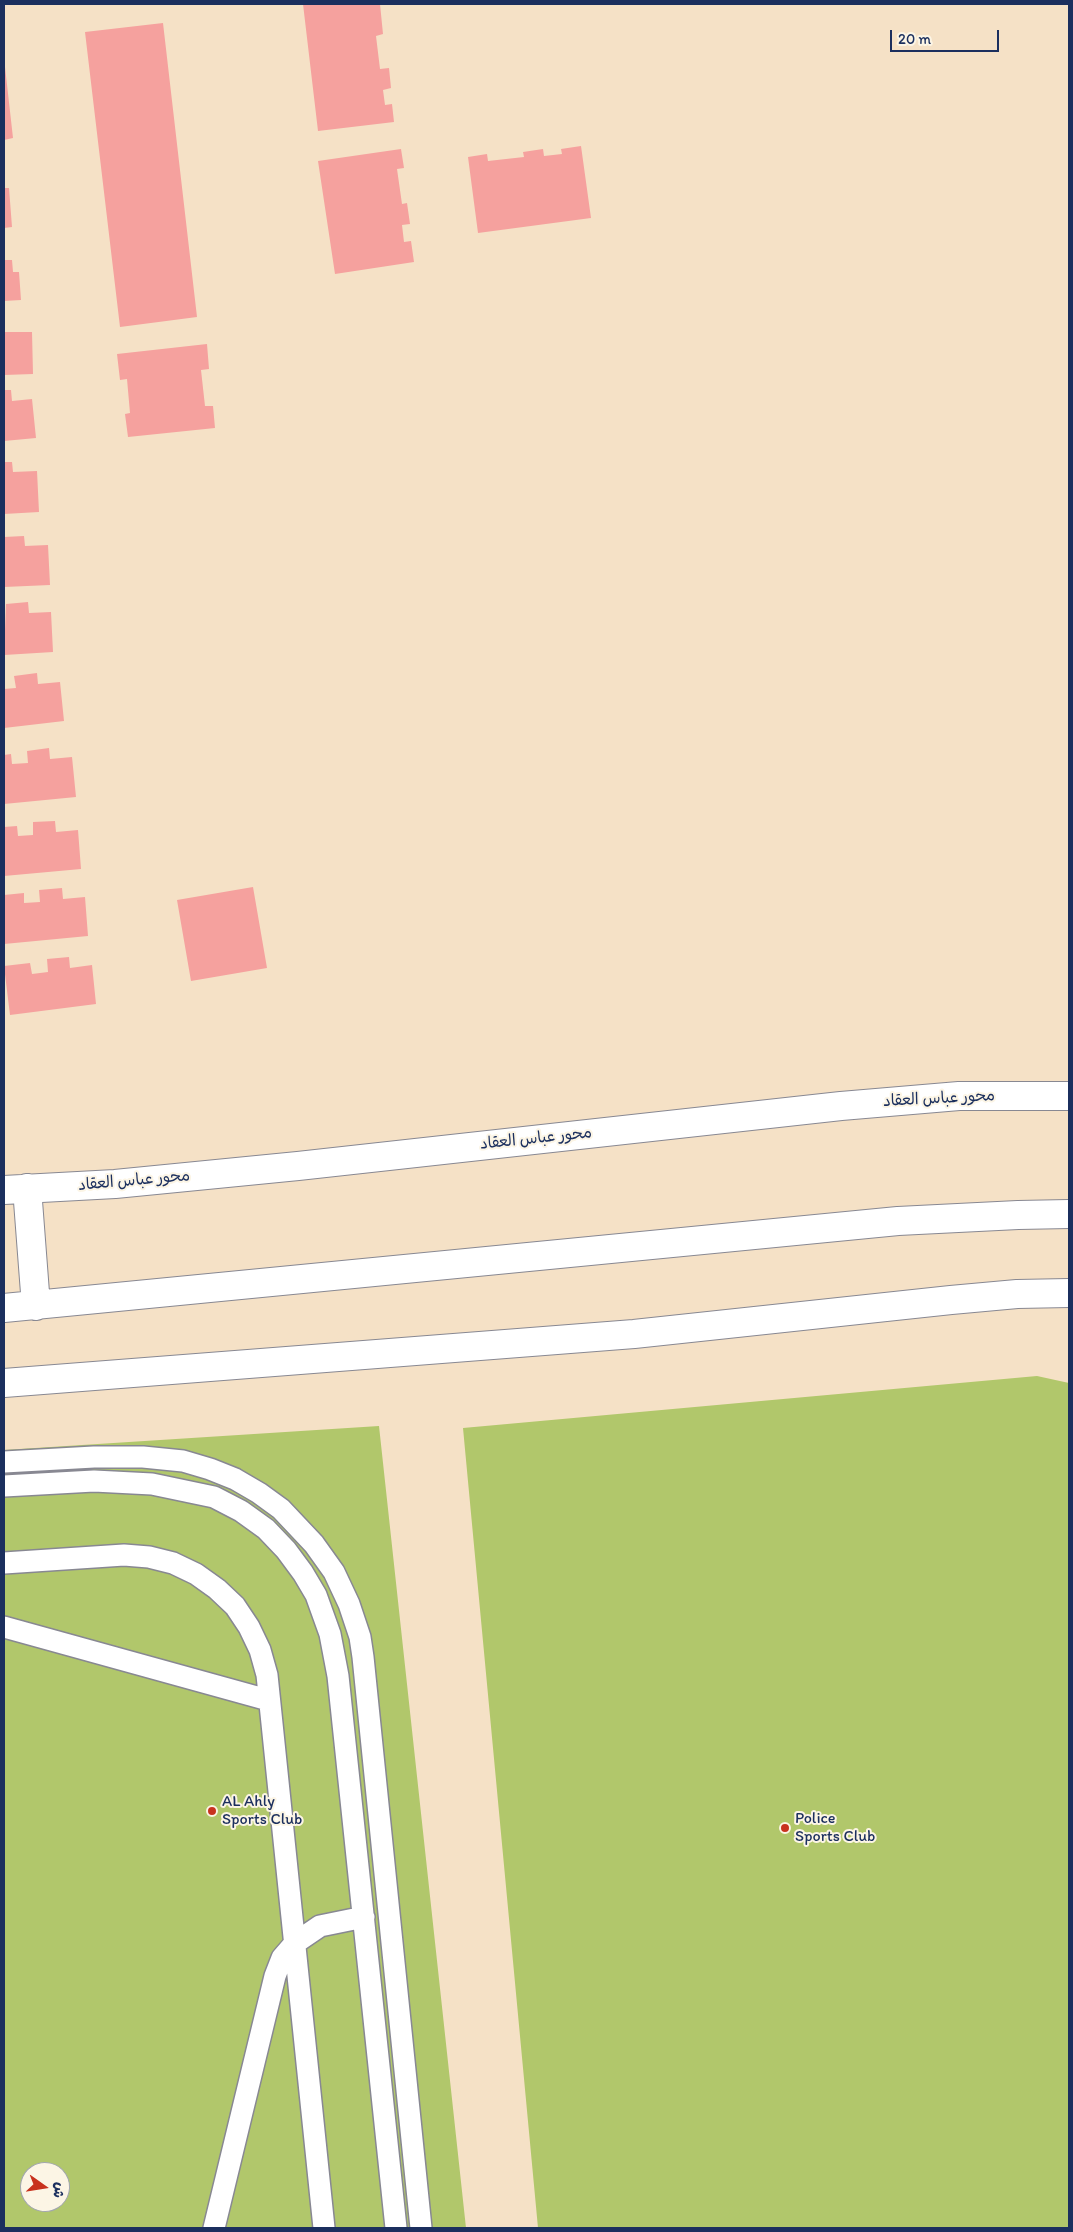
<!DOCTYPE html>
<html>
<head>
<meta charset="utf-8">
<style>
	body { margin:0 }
	#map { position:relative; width:1073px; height:2232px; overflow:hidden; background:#f5e1c6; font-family:Itim,"Playpen Sans Arabic",sans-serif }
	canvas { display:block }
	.frame { position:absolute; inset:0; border:5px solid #1b2f5e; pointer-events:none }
	.north { position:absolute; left:20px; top:2162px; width:50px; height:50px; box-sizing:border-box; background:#fcf5e5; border:1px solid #a2a6af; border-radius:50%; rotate:103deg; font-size:14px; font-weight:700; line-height:20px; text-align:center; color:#1b2f5e }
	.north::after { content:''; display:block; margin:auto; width:18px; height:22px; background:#c8321e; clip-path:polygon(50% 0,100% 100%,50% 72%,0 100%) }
	.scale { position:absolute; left:890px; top:30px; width:109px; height:22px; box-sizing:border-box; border:2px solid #1b2f5e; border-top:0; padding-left:6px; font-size:15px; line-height:18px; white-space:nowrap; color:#1b2f5e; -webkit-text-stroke:4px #fcf5e5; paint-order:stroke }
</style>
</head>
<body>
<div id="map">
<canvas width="1073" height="2232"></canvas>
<div class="frame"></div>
<div class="north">ش</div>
<div class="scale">20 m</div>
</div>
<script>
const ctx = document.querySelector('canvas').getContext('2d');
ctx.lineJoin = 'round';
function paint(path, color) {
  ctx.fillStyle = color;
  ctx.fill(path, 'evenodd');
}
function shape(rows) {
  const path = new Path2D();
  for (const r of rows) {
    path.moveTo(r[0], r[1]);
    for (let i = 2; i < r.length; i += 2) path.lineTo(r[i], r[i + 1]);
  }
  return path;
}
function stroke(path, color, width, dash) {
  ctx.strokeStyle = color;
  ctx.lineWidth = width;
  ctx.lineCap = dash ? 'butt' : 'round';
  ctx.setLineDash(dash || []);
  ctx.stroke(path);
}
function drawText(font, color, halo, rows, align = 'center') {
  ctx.font = font + ' Itim,"Playpen Sans Arabic",sans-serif';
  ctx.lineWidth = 4;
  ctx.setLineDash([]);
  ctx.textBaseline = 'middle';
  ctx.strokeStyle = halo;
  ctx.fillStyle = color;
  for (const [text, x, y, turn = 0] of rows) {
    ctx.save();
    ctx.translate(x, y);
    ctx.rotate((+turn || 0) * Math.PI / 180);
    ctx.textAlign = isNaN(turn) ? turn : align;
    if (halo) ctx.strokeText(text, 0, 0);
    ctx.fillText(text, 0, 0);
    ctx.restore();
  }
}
paint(shape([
	[1037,1376,1069,1383,1069,2228,538,2228,463,1428],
	[379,1426,466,2228,4,2228,4,1450],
	[30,2172,60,2172,60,2202,30,2202]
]), '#b1c76b');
paint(shape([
	[303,4,380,4,383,34,376,36,380,69,389,68,391,88,383,90,385,105,392,104,394,122,318,131],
	[163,23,197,317,120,327,85,32],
	[4,58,13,138,4,140],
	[581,146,591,218,478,233,468,157,487,154,488,161,524,157,523,152,543,149,544,156,562,154,561,149],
	[401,149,404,168,397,169,402,204,407,203,410,224,402,225,404,242,411,241,414,262,335,274,318,161],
	[4,188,9,188,12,227,4,228],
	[4,260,12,260,13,272,19,272,21,300,4,301],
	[4,332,32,332,33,374,4,375],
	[207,344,209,369,201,370,205,406,213,406,215,428,128,437,125,414,130,413,127,379,120,380,117,354],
	[4,390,11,390,12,401,32,399,36,438,4,441],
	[4,462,12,462,13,472,37,471,39,512,4,514],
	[24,536,25,546,48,545,50,585,4,587,4,537],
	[28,602,29,613,51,612,53,652,4,655,6,604],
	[37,673,38,684,60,682,64,721,4,728,4,689,16,688,14,676],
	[49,748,50,759,72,757,76,797,4,804,4,755,11,754,12,764,28,763,27,751],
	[55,821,56,832,78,830,81,869,4,876,4,827,17,826,18,836,33,835,33,822],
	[253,887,267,968,191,981,177,900],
	[62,888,63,899,85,897,88,936,4,944,4,895,24,893,24,903,40,902,39,890],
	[69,957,70,968,92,965,96,1004,10,1015,4,966,30,963,32,974,48,972,47,959]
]), '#f5a19e');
const service = shape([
	[4,1462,94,1457,143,1457,183,1461,210,1469,235,1479,259,1493,281,1509,314,1544,334,1572,349,1604,360,1637,363,1657,421,2228],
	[4,1486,94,1481,152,1484,214,1497,241,1511,266,1529,286,1550,303,1573,316,1595,330,1634,338,1676,396,2228],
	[4,1563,124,1555,149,1557,173,1563,196,1574,217,1589,235,1606,249,1627,260,1650,267,1675,324,2228],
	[4,1627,268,1700],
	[214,2228,275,1976,282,1958,295,1943,320,1926,364,1917]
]);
const minor = shape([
	[4,1383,634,1334,951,1300,1017,1294,1069,1293]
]);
const secondary = shape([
	[27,1188,36,1306],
	[4,1190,115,1184,298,1166,841,1106,959,1096,1069,1096],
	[4,1308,898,1221,1018,1215,1069,1214]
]);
stroke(service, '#888892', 24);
stroke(minor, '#888892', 30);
stroke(secondary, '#888892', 30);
stroke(service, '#fff', 21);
stroke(minor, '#fff', 28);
stroke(secondary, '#fff', 28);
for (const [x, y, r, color] of [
	[212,1811,5,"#c8321e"],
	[785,1828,5,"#c8321e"]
]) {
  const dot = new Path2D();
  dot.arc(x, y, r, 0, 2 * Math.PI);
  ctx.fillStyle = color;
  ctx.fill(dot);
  stroke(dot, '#fcf5e5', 2);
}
drawText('16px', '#1b2f5e', '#fcf5e5', [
	["محور عباس العقاد",939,1099,-3],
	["محور عباس العقاد",536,1139,-6],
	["محور عباس العقاد",134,1181,-5]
]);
drawText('16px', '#1b2f5e', '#fcf5e5', [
	["AL Ahly",222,1802],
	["Sports Club",222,1820],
	["Police",795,1819],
	["Sports Club",795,1837]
], 'left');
</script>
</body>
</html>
